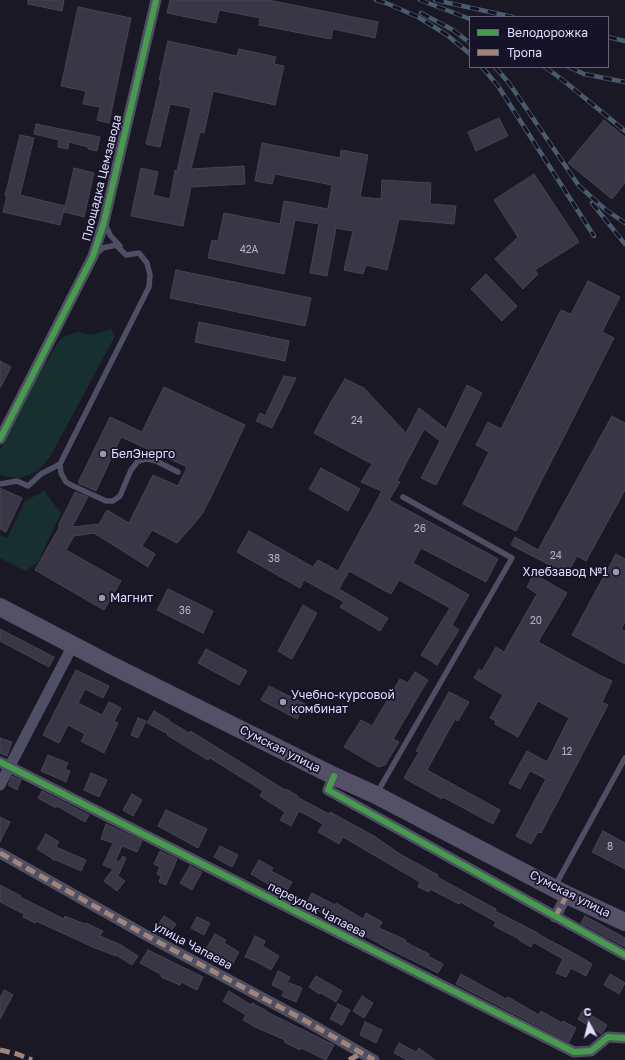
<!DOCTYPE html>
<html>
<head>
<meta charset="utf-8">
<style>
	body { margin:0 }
	#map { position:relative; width:625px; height:1060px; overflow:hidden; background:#1a1824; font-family:"Golos Text",sans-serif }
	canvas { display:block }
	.legend { position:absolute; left:469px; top:16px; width:140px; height:52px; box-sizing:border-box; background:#161329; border:1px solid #67647e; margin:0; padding:5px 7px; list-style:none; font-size:12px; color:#e0ddfd }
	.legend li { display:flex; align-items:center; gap:8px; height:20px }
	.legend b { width:20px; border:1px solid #67647e }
	.north { position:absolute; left:569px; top:1004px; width:40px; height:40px; -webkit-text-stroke:3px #161329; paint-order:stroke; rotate:353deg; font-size:11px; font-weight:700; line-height:16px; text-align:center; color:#e0ddfd }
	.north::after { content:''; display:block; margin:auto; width:14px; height:18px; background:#e0ddfd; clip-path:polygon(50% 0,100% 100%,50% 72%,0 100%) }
</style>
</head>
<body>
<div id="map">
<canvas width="625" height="1060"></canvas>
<ul class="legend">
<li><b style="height:5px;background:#469c4c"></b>Велодорожка</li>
<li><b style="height:5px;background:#a18479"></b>Тропа</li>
</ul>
<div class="north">С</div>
</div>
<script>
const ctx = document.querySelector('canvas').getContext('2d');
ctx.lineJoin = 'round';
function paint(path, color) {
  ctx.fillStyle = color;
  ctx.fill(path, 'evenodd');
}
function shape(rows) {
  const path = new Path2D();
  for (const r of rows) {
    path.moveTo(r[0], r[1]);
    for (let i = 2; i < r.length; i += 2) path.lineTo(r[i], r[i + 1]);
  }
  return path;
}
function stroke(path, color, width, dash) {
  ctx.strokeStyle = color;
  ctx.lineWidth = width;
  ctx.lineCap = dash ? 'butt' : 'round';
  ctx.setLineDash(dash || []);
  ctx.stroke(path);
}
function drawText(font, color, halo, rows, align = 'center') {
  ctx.font = font + ' "Golos Text",sans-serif';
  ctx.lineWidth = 3.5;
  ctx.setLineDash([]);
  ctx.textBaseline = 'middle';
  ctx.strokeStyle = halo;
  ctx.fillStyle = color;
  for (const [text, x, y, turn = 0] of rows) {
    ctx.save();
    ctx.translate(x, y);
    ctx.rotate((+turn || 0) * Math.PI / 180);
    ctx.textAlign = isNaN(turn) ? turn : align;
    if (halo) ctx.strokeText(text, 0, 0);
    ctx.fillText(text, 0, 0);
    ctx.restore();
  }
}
paint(shape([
	[111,329,115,336,50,457,38,471,20,478,7,477,0,474,0,450,35,380,61,338,77,332,92,335],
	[44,491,61,513,38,562,25,571,0,558,0,535,7,538,25,501]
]), '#172f2f');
const building = shape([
	[28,0,64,0,62,11,28,4,28,0],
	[170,0,268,0,378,22,375,38,333,29,331,39,259,25,260,18,219,10,216,23,167,13,170,0],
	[78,7,131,18,109,123,97,120,100,107,83,104,86,91,61,86,78,7],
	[168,41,237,56,239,49,276,57,274,64,284,66,275,105,213,91,204,133,200,132,191,169,244,166,245,184,191,187,183,226,131,216,141,168,158,172,153,195,170,199,175,170,177,171,191,108,170,104,160,147,146,144,161,80,159,80,168,41],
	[499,118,508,136,476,151,468,132,499,118],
	[604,120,625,137,625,183,612,199,568,163,604,120],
	[36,124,100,137,97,151,88,149,88,147,69,142,68,149,58,147,59,140,34,134,36,124],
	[20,135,34,138,20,195,65,206,60,225,3,212,7,196,5,196,20,135],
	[262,143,340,158,341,150,368,155,360,197,381,199,382,180,431,183,430,204,456,206,454,224,399,219,387,270,366,265,363,274,344,270,353,231,336,228,327,276,310,273,319,224,295,220,284,274,208,258,212,240,218,241,224,213,280,224,284,201,328,209,332,185,275,174,272,184,255,181,262,143],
	[74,168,94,173,84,217,64,212,74,168],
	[534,174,579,242,535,270,538,274,523,289,495,259,518,237,494,200,534,174],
	[176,270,311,298,305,326,170,298,176,270],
	[486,274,517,306,502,321,471,289,486,274],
	[588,281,620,297,602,332,614,338,516,531,463,504,489,452,476,445,488,422,501,429,561,310,571,314,588,281],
	[199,322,289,341,285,361,195,342,199,322],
	[0,361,11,367,0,388,0,361],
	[284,376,296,378,272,428,256,421,260,413,265,416,284,376],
	[345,379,364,388,406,433,419,408,446,429,467,385,482,393,436,485,421,478,440,441,424,429,397,481,400,482,389,500,498,559,486,582,421,548,413,563,469,595,452,625,459,630,437,665,421,655,450,608,403,582,399,580,391,594,349,571,339,589,388,618,380,631,340,607,344,602,304,580,300,588,237,552,249,531,313,567,318,560,338,571,382,491,361,482,372,464,314,433,331,402,345,379],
	[164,387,245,425,210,499,202,514,194,524,177,543,152,530,142,546,155,554,148,567,94,533,74,536,66,550,121,581,104,610,35,570,59,528,59,524,75,492,88,497,72,527,99,524,107,510,129,523,153,475,178,486,187,467,121,437,96,491,78,483,110,417,142,432,164,387],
	[612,416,625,423,625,490,586,561,577,556,567,574,511,545,515,537,538,550,612,416],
	[321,468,360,489,348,511,309,489,321,468],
	[0,488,22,498,6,532,0,529,0,488],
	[616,554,625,559,625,622,621,629,625,631,625,664,572,635,616,554],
	[534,574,567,593,538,642,601,676,612,681,602,702,608,705,541,833,538,832,531,844,516,836,546,779,530,771,520,789,509,783,527,751,547,762,569,718,538,701,518,737,495,724,496,721,490,718,503,695,474,678,479,669,482,671,496,647,504,652,537,594,527,587,534,574],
	[168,589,213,611,203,633,157,610,168,589],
	[303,605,317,613,292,659,278,651,303,605],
	[0,629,54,657,49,667,0,641,0,629],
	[206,649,247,671,239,685,198,663,206,649],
	[76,670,109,686,103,698,85,689,78,703,102,715,109,702,121,708,114,721,118,723,104,753,81,741,85,734,68,725,59,743,43,735,76,670],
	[415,672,428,680,393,739,399,742,385,765,378,767,375,765,344,747,361,720,372,726,400,679,408,683,415,672],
	[269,686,305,704,297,719,261,700,269,686],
	[449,692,469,702,458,721,455,719,427,770,500,810,493,824,443,797,442,799,404,778,419,752,416,751,449,692],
	[154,711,169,720,169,721,189,733,190,731,202,738,285,790,286,789,298,796,297,797,329,814,330,812,374,836,400,854,438,875,437,877,483,902,496,909,495,911,538,933,538,934,577,955,592,964,586,976,571,968,566,977,556,973,563,959,533,942,531,947,519,940,519,939,494,926,496,922,460,902,459,904,430,889,429,892,418,887,420,882,343,837,339,844,318,832,323,824,299,811,291,826,280,820,285,812,260,796,263,791,210,758,208,760,167,735,168,734,147,723,154,711],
	[138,718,146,721,138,738,131,735,138,718],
	[0,738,12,742,7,756,0,753,0,738],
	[48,755,68,763,65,769,70,771,66,782,41,771,48,755],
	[91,773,107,780,99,797,84,790,91,773],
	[12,776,21,780,17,790,8,785,12,776],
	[42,791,89,815,85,822,57,806,56,808,38,798,42,791],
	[132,794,142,800,133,816,123,810,132,794],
	[166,810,207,829,198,848,158,826,166,810],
	[0,817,10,822,0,842,0,817],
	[106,824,142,841,137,852,122,846,116,860,119,862,123,856,126,858,118,876,125,881,117,891,104,881,113,869,103,865,113,843,101,839,106,824],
	[603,831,625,843,625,869,592,852,603,831],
	[46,834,59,842,56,847,86,860,81,871,56,860,53,860,53,859,37,849,46,834],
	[220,846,238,855,232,867,214,857,220,846],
	[160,851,177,859,166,885,159,882,161,876,157,874,160,867,154,864,160,851],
	[259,860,273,868,271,871,292,882,285,894,251,874,259,860],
	[190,866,202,872,192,890,180,883,190,866],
	[0,885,21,896,20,897,64,919,65,916,85,924,86,923,103,931,100,936,121,945,138,956,132,965,116,955,116,956,95,948,36,921,35,923,23,917,24,914,0,902,0,885],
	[312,893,335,905,336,903,363,919,366,913,382,922,379,928,406,940,405,942,429,954,428,956,443,964,438,973,385,947,350,927,349,928,306,904,312,893],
	[164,916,176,924,167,937,155,929,164,916],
	[585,916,625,938,625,947,581,923,585,916],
	[197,917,210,923,204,935,191,928,197,917],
	[215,934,226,940,224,943,239,952,231,967,215,958,214,961,203,954,215,934],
	[255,936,265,941,263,946,279,956,271,970,255,961,245,957,255,936],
	[148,950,203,977,197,990,181,982,180,985,161,977,162,975,140,963,148,950],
	[278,971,290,977,287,982,302,988,296,1002,282,996,284,991,272,985,278,971],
	[461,974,506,999,508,997,539,1015,541,1011,562,1023,563,1021,576,1028,569,1042,456,984,461,974],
	[610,974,625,983,619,994,604,985,610,974],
	[316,976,342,991,336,1002,321,993,319,994,309,987,316,976],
	[4,990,13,995,0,1019,0,998,4,990],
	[229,991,251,1005,252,1003,267,1011,267,1012,334,1045,326,1060,301,1048,300,1050,284,1042,285,1040,255,1027,243,1020,246,1015,223,1001,229,991],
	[362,996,373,1003,364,1018,353,1011,362,996],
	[338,1004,350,1010,342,1025,330,1019,338,1004],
	[583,1010,607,1025,603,1032,601,1034,578,1019,583,1010],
	[365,1022,382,1030,376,1043,360,1035,365,1022],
	[399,1043,416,1052,419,1048,435,1060,407,1060,394,1053,399,1043]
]);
paint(building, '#393645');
stroke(building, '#474356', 1);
stroke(shape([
	[105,224,110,235,120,246],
	[95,255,103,248,116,245,126,255,139,253,147,263,150,275,149,287,60,464,61,473,66,482,71,485,106,501,113,501,120,496,131,470,138,461,147,459,156,461,178,472],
	[0,484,17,481,28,486,41,474,60,464],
	[377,793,512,558,403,497],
	[555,886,625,758]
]), '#4e4e64', 5.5);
stroke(shape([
	[0,439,93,256,104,222,156,0],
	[0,762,574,1052,591,1051,608,1037,625,1038],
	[334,776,328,790,625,955],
	[0,785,73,645],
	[0,853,151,938,304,1020,374,1060],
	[555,917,567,895]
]), '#4e4e64', 11);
stroke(shape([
	[0,607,113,666,334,776,376,795,567,895,625,922]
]), '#564f68', 18);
const rail = shape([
	[376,0,386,3,418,17,447,35,470,54],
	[420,0,470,19],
	[435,0,513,17],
	[421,13,453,30,470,43],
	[608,37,625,41],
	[482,67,498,86,594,236],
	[495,67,509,83,579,186,606,210,625,223],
	[545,67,564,81,625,131],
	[569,67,584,74,625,82],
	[592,203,625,244]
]);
stroke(rail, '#485c6b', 4.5);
stroke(rail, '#161329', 3, [9]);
stroke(shape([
	[0,853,151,938,304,1020,374,1060],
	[555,917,567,895],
	[0,1050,17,1054,32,1060],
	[349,1060,362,1053]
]), '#a18479', 5, [10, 5]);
stroke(shape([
	[0,439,93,256,104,222,156,0],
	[0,762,574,1052,591,1051,608,1037,625,1038],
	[334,776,328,790,625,955]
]), '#469c4c', 6);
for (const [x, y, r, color] of [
	[103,454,4,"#9b98b1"],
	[616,572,4,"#9b98b1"],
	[102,598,4,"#9b98b1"],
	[283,702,4,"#9b98b1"]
]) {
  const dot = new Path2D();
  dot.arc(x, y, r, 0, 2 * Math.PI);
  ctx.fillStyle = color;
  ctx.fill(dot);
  stroke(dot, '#161329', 1.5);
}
drawText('10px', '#b6b3cf', null, [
	["42А",249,250],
	["24",357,421],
	["26",420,529],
	["24",556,556],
	["38",274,559],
	["36",185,611],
	["20",536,621],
	["12",567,752],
	["8",610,847]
]);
drawText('12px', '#e0ddfd', '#161329', [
	["Площадка Цемзавода",102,178,-76],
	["Сумская улица",280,749,27],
	["Сумская улица",570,894,27],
	["переулок Чапаева",317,910,27],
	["улица Чапаева",193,946,28]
]);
drawText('12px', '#e0ddfd', '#161329', [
	["БелЭнерго",111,454],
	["Хлебзавод №1",608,572,"right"],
	["Магнит",110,598],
	["Учебно-курсовой",291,695],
	["комбинат",291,709]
], 'left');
</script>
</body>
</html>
